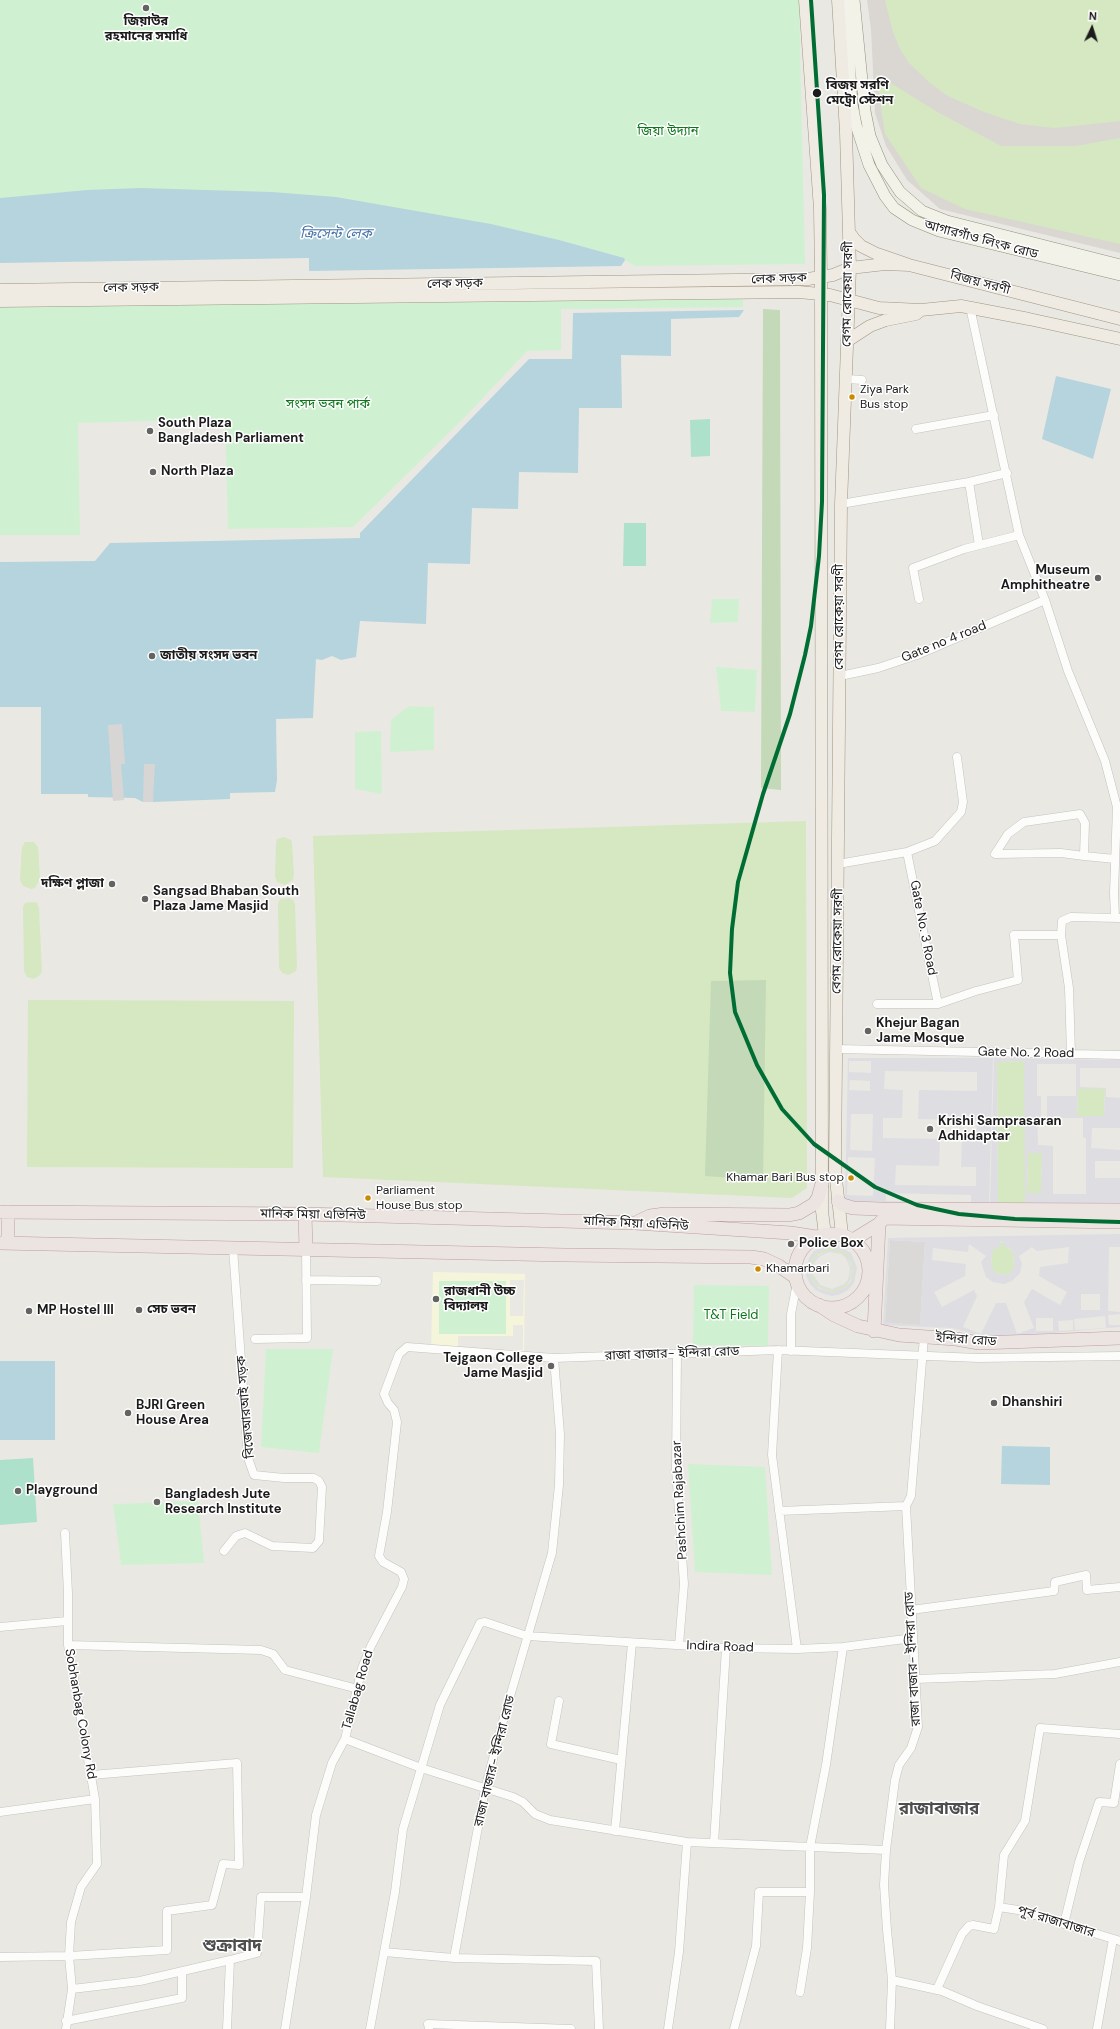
<!DOCTYPE html>
<html>
<head>
<meta charset="utf-8">
<style>
	body { margin:0 }
	#map { position:relative; width:1120px; height:2029px; overflow:hidden; background:#eae8e3; font-family:"DM Sans",sans-serif }
	canvas { display:block }
	.north { position:absolute; left:1072px; top:8px; width:40px; height:40px; -webkit-text-stroke:3px #fff; paint-order:stroke; rotate:4deg; font-size:11px; font-weight:700; line-height:16px; text-align:center; color:#1b1b1b }
	.north::after { content:''; display:block; margin:auto; width:14px; height:18px; background:#1b1b1b; clip-path:polygon(50% 0,100% 100%,50% 72%,0 100%) }
</style>
</head>
<body>
<div id="map">
<canvas width="1120" height="2029"></canvas>
<div class="north">N</div>
</div>
<script>
const ctx = document.querySelector('canvas').getContext('2d');
ctx.lineJoin = 'round';
function paint(path, color) {
  ctx.fillStyle = color;
  ctx.fill(path, 'evenodd');
}
function shape(rows) {
  const path = new Path2D();
  for (const r of rows) {
    if (r.length === 3) {
      path.moveTo(r[0] + r[2], r[1]);
      path.arc(r[0], r[1], r[2], 0, 2 * Math.PI);
      continue;
    }
    path.moveTo(r[0], r[1]);
    for (let i = 2; i < r.length; i += 2) path.lineTo(r[i], r[i + 1]);
  }
  return path;
}
function stroke(path, color, width, dash) {
  ctx.strokeStyle = color;
  ctx.lineWidth = width;
  ctx.lineCap = dash ? 'butt' : 'round';
  ctx.setLineDash(dash || []);
  ctx.stroke(path);
}
function drawText(font, color, halo, rows, align = 'center') {
  ctx.font = font + ' "DM Sans","Noto Sans Bengali",sans-serif';
  ctx.lineWidth = 3;
  ctx.setLineDash([]);
  ctx.textBaseline = 'middle';
  ctx.strokeStyle = halo;
  ctx.fillStyle = color;
  for (const [text, x, y, turn = 0] of rows) {
    ctx.save();
    ctx.translate(x, y);
    ctx.rotate((+turn || 0) * Math.PI / 180);
    ctx.textAlign = isNaN(turn) ? turn : align;
    if (halo) ctx.strokeText(text, 0, 0);
    ctx.fillText(text, 0, 0);
    ctx.restore();
  }
}
paint(shape([
	[433,1272,525,1274,524,1353,431,1351],
	[510,1280,524,1280,523,1316,510,1316],
	[513,1325,523,1325,523,1350,458,1349,458,1336,513,1336]
]), '#f5f5dc');
paint(shape([
	[867,0,1120,0,1120,253,940,209,907,180,886,146,875,113,871,29]
]), '#dad7d2');
paint(shape([
	[885,0,1120,0,1120,121,1055,128,1020,124,984,112,948,96,930,83,909,63,900,49,893,32],
	[876,74,939,113,1001,146,1076,146,1120,138,1120,244,965,209,921,188,885,134],
	[806,821,807,1188,792,1198,323,1177,313,836],
	[284,837,291,840,292,843,294,875,293,880,285,885,277,882,275,876,276,843,277,839],
	[25,842,34,842,38,847,40,879,35,888,31,889,23,886,20,880,22,847],
	[289,898,293,900,295,904,297,967,296,971,289,975,282,973,279,968,278,904,280,899],
	[34,902,37,903,39,908,42,971,40,975,34,979,27,977,24,971,23,907,25,903],
	[28,1000,294,1001,293,1168,27,1167],
	[1025,1061,1026,1203,998,1203,997,1062],
	[1078,1089,1105,1089,1104,1116,1077,1116],
	[1028,1153,1042,1153,1041,1193,1027,1193],
	[1000,1241,1013,1252,1014,1267,1008,1275,995,1273,991,1264,992,1253,994,1249,1000,1246],
	[829,1248,843,1251,848,1255,854,1268,853,1275,846,1287,832,1292,818,1287,810,1275,812,1260,816,1254],
	[829,1250,842,1253,850,1262,852,1268,851,1275,845,1285,832,1290,819,1286,812,1274,814,1261,818,1255]
]), '#d5e8c1');
paint(shape([
	[763,309,780,310,781,790,761,788],
	[766,980,763,1180,705,1176,711,981]
]), '#c3d9b8');
paint(shape([
	[0,0,799,0,805,264,635,266,620,257,0,199],
	[743,299,743,307,561,309,561,350,527,351,464,418,353,527,228,529,225,419,78,423,80,535,0,535,0,305],
	[712,599,739,599,738,622,710,623],
	[716,667,757,670,755,712,721,711],
	[409,706,434,707,434,750,390,752,391,720],
	[381,731,382,794,355,789,355,732],
	[439,1281,506,1281,506,1334,439,1334],
	[694,1285,769,1286,768,1346,693,1345],
	[266,1349,333,1349,319,1453,261,1447],
	[688,1464,765,1467,772,1575,695,1572],
	[198,1501,204,1563,121,1565,113,1504]
]), '#d0f1d1');
paint(shape([
	[710,419,710,456,691,457,690,420],
	[624,523,646,523,646,566,623,566],
	[33,1458,37,1522,0,1525,0,1460]
]), '#aee1cc');
paint(shape([
	[890,1240,925,1242,920,1325,885,1323]
]), '#dad9d7');
paint(shape([
	[848,1058,993,1058,989,1205,845,1201],
	[849,1061,871,1061,871,1073,849,1072],
	[885,1071,977,1072,977,1091,919,1090,918,1119,977,1120,976,1140,962,1140,961,1167,976,1167,976,1186,895,1185,896,1165,939,1166,940,1139,883,1138,883,1118,902,1118,903,1090,884,1089],
	[850,1080,870,1081,870,1091,849,1090],
	[851,1114,873,1114,872,1151,850,1150],
	[848,1157,875,1158,873,1196,847,1195],
	[886,1193,971,1195,971,1203,886,1201],
	[994,1058,1120,1060,1120,1068,1080,1068,1080,1087,1106,1088,1106,1097,1120,1098,1120,1128,1092,1128,1091,1148,1120,1150,1120,1161,1095,1161,1095,1178,1120,1178,1120,1207,990,1204],
	[1024,1061,1025,1203,998,1203,997,1062],
	[1037,1064,1076,1064,1076,1096,1047,1096,1047,1118,1083,1118,1083,1137,1086,1138,1086,1194,1053,1194,1053,1146,1038,1145,1037,1118,1041,1118,1041,1096,1037,1096],
	[1078,1089,1105,1089,1104,1116,1077,1116],
	[1028,1153,1042,1153,1041,1193,1027,1193],
	[1120,1234,1120,1247,1109,1247,1108,1311,1120,1312,1120,1314,1108,1315,1109,1325,1120,1325,1120,1327,1018,1336,981,1336,952,1328,883,1325,888,1238],
	[890,1240,925,1242,920,1325,885,1322],
	[1000,1241,1002,1241,1003,1246,1008,1247,1013,1252,1014,1267,1008,1275,995,1273,991,1264,992,1253,994,1249,1000,1246],
	[969,1244,986,1256,981,1262,986,1277,993,1282,1004,1284,1012,1281,1020,1273,1022,1264,1019,1256,1032,1247,1037,1251,1069,1247,1068,1263,1040,1267,1039,1276,1067,1292,1060,1305,1032,1289,1024,1302,1034,1328,1017,1334,1006,1303,996,1303,981,1334,963,1327,977,1296,974,1290,942,1307,934,1292,965,1276,966,1264,932,1260,933,1248,968,1252],
	[1081,1294,1100,1294,1100,1310,1081,1310],
	[1105,1316,1106,1328,1075,1330,1074,1319],
	[1036,1318,1053,1318,1053,1331,1036,1331],
	[1073,1320,1073,1330,1059,1331,1058,1321],
	[829,1245,837,1245,851,1253,857,1268,854,1283,848,1290,841,1294,832,1296,824,1294,816,1290,810,1284,806,1276,806,1267,809,1258,814,1251],
	[829,1248,843,1251,848,1255,854,1268,851,1281,846,1287,832,1292,818,1288,810,1275,812,1260,816,1254],
	[829,1250,842,1253,847,1257,852,1268,849,1280,845,1285,832,1290,819,1286,812,1274,814,1261,818,1256],
	[829,1252,841,1254,846,1258,850,1268,848,1280,844,1284,832,1289,820,1285,813,1274,815,1262,819,1257]
]), '#dedde2');
paint(shape([
	[140,188,272,192,336,197,491,224,559,240,624,258,625,260,621,266,309,271,309,258,0,263,0,198,87,190],
	[744,310,739,317,671,319,671,356,621,355,622,408,579,408,578,473,519,472,518,509,472,508,470,564,428,563,426,624,360,621,356,657,341,660,332,656,322,660,316,659,313,718,276,719,277,780,275,792,230,793,230,799,153,802,143,802,135,798,88,797,88,794,41,794,41,707,0,707,0,562,95,561,110,543,360,538,360,533,529,359,572,359,573,313],
	[1056,376,1111,389,1093,459,1042,439],
	[0,1361,55,1361,55,1440,0,1440],
	[1002,1446,1050,1447,1050,1485,1001,1484]
]), '#b6d4dd');
paint(shape([
	[122,724,125,764,121,764,124,800,113,801,108,725],
	[144,764,155,764,153,802,143,802]
]), '#d7d6d4');
const minor = shape([
	[970,307,1019,535,1045,600,1068,671,1105,761,1117,807,1114,893,1115,918],
	[847,379,862,380],
	[916,429,994,415],
	[969,482,979,545],
	[841,504,969,482,1007,473],
	[919,599,913,568,964,549,1019,535],
	[840,676,878,668,917,655,1045,600],
	[907,852,935,841,961,812,963,802,957,757],
	[1084,856,1085,823,1080,814,1024,822,1008,834,995,854,1061,853,1084,856,1115,859],
	[838,864,907,852,938,1004],
	[877,1004,938,1004,976,991,1018,980,1014,935,1061,935],
	[836,1049,1120,1055],
	[1071,1054,1069,988,1061,935,1062,921,1071,917,1119,918],
	[306,1280,377,1281],
	[255,1339,307,1338,306,1249],
	[778,1350,772,1455,797,1649],
	[791,1351,791,1314,797,1283],
	[677,1354,676,1469,684,1584,679,1645],
	[779,1511,906,1506],
	[224,1551,236,1536,245,1533,272,1546,313,1548,319,1541,322,1487,319,1481,314,1478,284,1478,254,1475,248,1458,233,1248],
	[911,1610,1054,1591,1055,1582,1086,1575,1087,1590,1120,1587],
	[0,1627,67,1621],
	[68,1645,261,1650,273,1654,285,1670,358,1689],
	[916,1679,1055,1674,1120,1662],
	[559,1701,551,1744,621,1760],
	[345,1739,421,1768,513,1797,523,1802,535,1814,550,1820,687,1842,886,1850],
	[0,1812,95,1799,68,1645,68,1593,65,1533],
	[615,1831,632,1643],
	[714,1843,726,1648],
	[999,1907,1018,1910,1120,1941],
	[1064,1924,1079,1862,1099,1802,1114,1803,1120,1764],
	[384,1952,454,1958],
	[0,1957,69,1956,167,1950,167,1911,212,1905,223,1864,239,1865,237,1763,91,1775],
	[230,1960,257,1953,261,1897,306,1897],
	[892,1980,942,1991,977,2006,1043,2029],
	[72,1989,140,1981,230,1960,227,2029],
	[937,1989,962,1934,969,1926,973,1925,994,1929,999,1907,1004,1855,1025,1821,1040,1728,1120,1734],
	[800,1992,807,1948,810,1892,810,1847,826,1765,843,1647],
	[66,2021,182,1998,182,1972],
	[66,2029,72,1989,69,1956,71,1922,81,1887,97,1864,95,1799],
	[285,2029,306,1897,316,1815,332,1763,345,1739,362,1668,371,1646,402,1587,404,1579,401,1572,383,1562,379,1556,387,1512,397,1422,394,1410,388,1403,384,1394,399,1354,407,1347,554,1358],
	[370,2029,395,1892,403,1829,440,1705,480,1623,485,1622,527,1636,726,1648,797,1649,843,1647,913,1638],
	[429,2029,428,2024,571,2029],
	[599,2029,596,1961,454,1958,485,1789,504,1717,552,1553,559,1485,560,1434,554,1358,778,1350,979,1358,1120,1356],
	[668,2029,679,1952,687,1842],
	[734,2029,756,1946,759,1892,810,1892],
	[890,2029,892,1980,887,1930,884,1885,886,1850,895,1780,899,1765,911,1748,918,1727,906,1506,911,1496,924,1337],
	[1097,2029,1113,1939]
]);
const secondary = shape([
	[845,0,852,104,856,125,869,165,885,196,894,208,912,220,939,231,1120,275],
	[854,0,865,111,870,136,882,165,900,192,922,211,947,221,1120,265]
]);
const primary = shape([
	[805,0,820,209,821,277,822,1211,825,1235],
	[838,0,846,132,850,268,841,504,835,1170,842,1235],
	[849,232,854,239,861,246,877,254,909,265,1120,319],
	[0,290,808,279,833,275,850,268,885,264,909,265],
	[0,301,799,292,830,295,879,308,921,310],
	[847,341,870,326,886,320,916,314,921,310,961,306,1029,319,1120,339]
]);
const trunk = shape([
	[838,1201,843,1205,853,1208,881,1209,1120,1210],
	[0,1212,305,1214,635,1223,791,1233,816,1237],
	[305,1214,306,1249],
	[639,1221,650,1216,665,1214,789,1215,799,1213,814,1204,818,1198,822,1184],
	[832,1271,37],
	[853,1240,879,1224,884,1218,1120,1222],
	[0,1243,565,1255,751,1257,764,1259,779,1266,795,1277],
	[8,1243,8,1212],
	[819,1305,834,1315,858,1326,899,1335,956,1339,979,1343,1120,1338],
	[874,1331,879,1224]
]);
stroke(minor, '#c2c2bf', 9);
stroke(secondary, '#90927c', 12);
stroke(primary, '#9f9681', 13);
stroke(trunk, '#be9ca4', 14);
stroke(minor, '#fcfcfb', 8);
stroke(secondary, '#f2f2e8', 11);
stroke(primary, '#efeae2', 12);
stroke(trunk, '#ece4e0', 13);
stroke(shape([
	[811,0,824,195,822,502,819,556,811,626,805,655,790,714,763,794,738,882,732,929,730,973,735,1012,757,1065,782,1109,814,1144,875,1187,917,1205,959,1214,1015,1219,1120,1222]
]), '#006e34', 4);
for (const [x, y, r, color] of [
	[146,8,4,"#636361"],
	[817,93,5,"#1b1b1b"],
	[852,397,3.5,"#cb8a05"],
	[150,431,4,"#636361"],
	[153,472,4,"#636361"],
	[1098,578,4,"#636361"],
	[152,656,4,"#636361"],
	[112,884,4,"#636361"],
	[145,899,4,"#636361"],
	[868,1031,4,"#636361"],
	[930,1129,4,"#636361"],
	[851,1178,3.5,"#cb8a05"],
	[368,1198,3.5,"#cb8a05"],
	[791,1244,4,"#636361"],
	[758,1269,3.5,"#cb8a05"],
	[436,1299,4,"#636361"],
	[139,1310,4,"#636361"],
	[29,1311,4,"#636361"],
	[551,1366,4,"#636361"],
	[994,1403,4,"#636361"],
	[128,1413,4,"#636361"],
	[18,1491,4,"#636361"],
	[157,1502,4,"#636361"]
]) {
  const dot = new Path2D();
  dot.arc(x, y, r, 0, 2 * Math.PI);
  ctx.fillStyle = color;
  ctx.fill(dot);
  stroke(dot, '#fff', 1.5);
}
drawText('12px', '#1b1b1b', '#fff', [
	["Ziya Park",860,390],
	["Bus stop",860,405],
	["Khamar Bari Bus stop",844,1178,"right"],
	["Parliament",376,1191],
	["House Bus stop",376,1206],
	["Khamarbari",766,1269]
], 'left');
drawText('bold 13px', '#1b1b1b', '#fff', [
	["জিয়াউর",146,22,"center"],
	["রহমানের সমাধি",146,37,"center"],
	["South Plaza",158,424],
	["Bangladesh Parliament",158,439],
	["North Plaza",161,472],
	["Museum",1090,571,"right"],
	["Amphitheatre",1090,586,"right"],
	["জাতীয় সংসদ ভবন",160,656],
	["দক্ষিণ প্লাজা",104,884,"right"],
	["Sangsad Bhaban South",153,892],
	["Plaza Jame Masjid",153,907],
	["Khejur Bagan",876,1024],
	["Jame Mosque",876,1039],
	["Krishi Samprasaran",938,1122],
	["Adhidaptar",938,1137],
	["Police Box",799,1244],
	["রাজধানী উচ্চ",444,1292],
	["বিদ্যালয়",444,1307],
	["সেচ ভবন",147,1310],
	["MP Hostel III",37,1311],
	["Tejgaon College",543,1359,"right"],
	["Jame Masjid",543,1374,"right"],
	["Dhanshiri",1002,1403],
	["BJRI Green",136,1406],
	["House Area",136,1421],
	["Playground",26,1491],
	["Bangladesh Jute",165,1495],
	["Research Institute",165,1510]
], 'left');
drawText('bold 13px', '#1b1b1b', '#fff', [
	["বিজয় সরণি",826,86],
	["মেট্রো স্টেশন",826,101]
], 'left');
drawText('13px', '#0b7618', '#fff', [
	["জিয়া উদ্যান",668,132],
	["সংসদ ভবন পার্ক",328,405],
	["T&T Field",731,1316]
]);
drawText('13px', '#1b1b1b', '#fff', [
	["আগারগাঁও লিংক রোড",981,240,15],
	["লেক সড়ক",779,279,-2],
	["বিজয় সরণী",980,283,15],
	["লেক সড়ক",455,284,-1],
	["লেক সড়ক",131,288,-1],
	["বেগম রোকেয়া সরণী",848,294,-89],
	["বেগম রোকেয়া সরণী",840,617,-90],
	["Gate no 4 road",944,642,-22],
	["Gate No. 3 Road",923,928,79],
	["বেগম রোকেয়া সরণী",838,941,-89],
	["Gate No. 2 Road",1026,1053,1],
	["মানিক মিয়া এভিনিউ",313,1215,1],
	["মানিক মিয়া এভিনিউ",636,1224,3],
	["ইন্দিরা রোড",966,1340,4],
	["রাজা বাজার- ইন্দিরা রোড",672,1354,-2],
	["বিজেআরআই সড়ক",246,1407,-95],
	["Pashchim Rajabazar",680,1500,-93],
	["Indira Road",720,1647,2],
	["রাজা বাজার- ইন্দিরা রোড",913,1659,-93],
	["Tallabag Road",358,1690,-74],
	["Sobhanbag Colony Rd",80,1714,80],
	["রাজা বাজার- ইন্দিরা রোড",495,1761,-76],
	["পূর্ব রাজাবাজার",1056,1922,17]
]);
drawText('italic 14px', '#4976a9', '#fff', [
	["ক্রিসেন্ট লেক",336,234]
]);
drawText('bold 17px', '#4e4e4e', '#fff', [
	["রাজাবাজার",939,1810],
	["শুক্রাবাদ",232,1947]
]);
</script>
</body>
</html>
